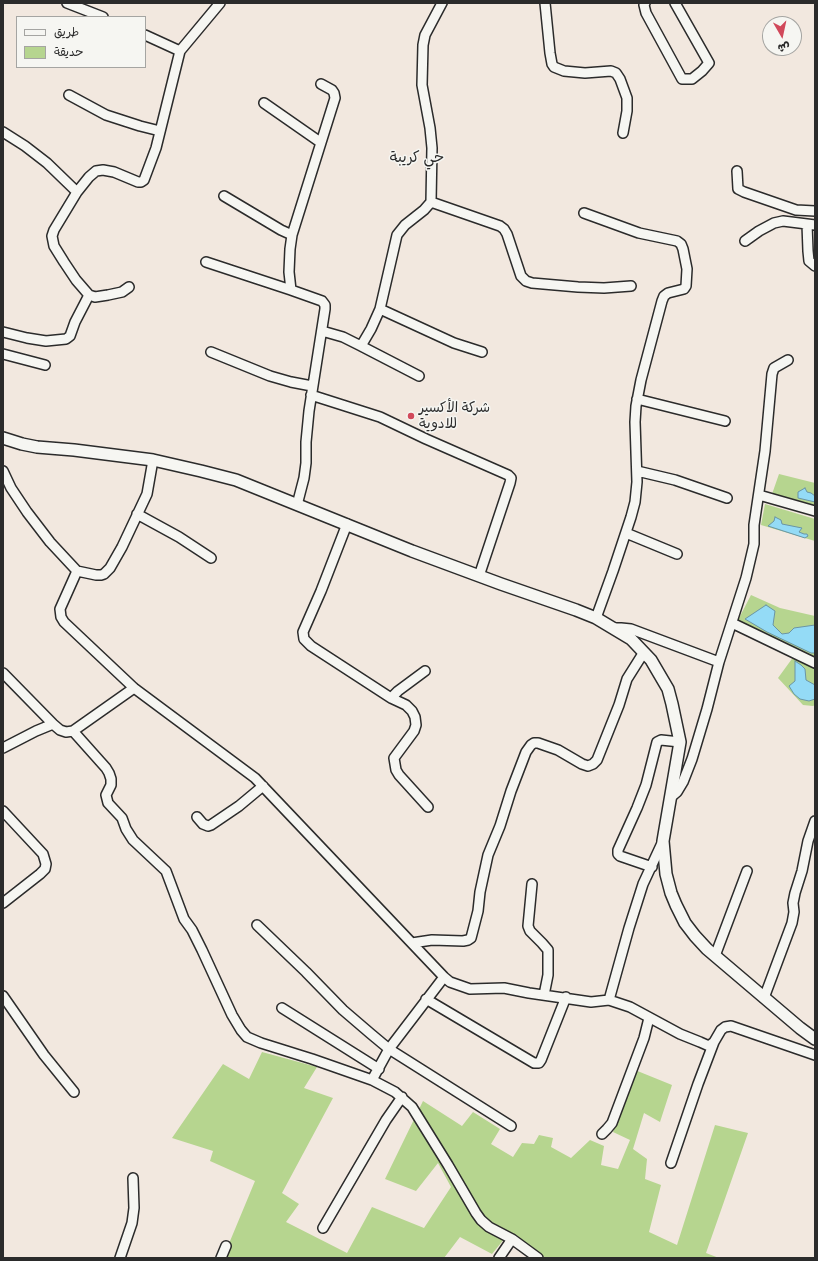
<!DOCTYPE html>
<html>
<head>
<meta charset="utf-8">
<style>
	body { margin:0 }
	#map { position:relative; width:818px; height:1261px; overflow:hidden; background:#f2e8df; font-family:Sriracha,"Playpen Sans Arabic",sans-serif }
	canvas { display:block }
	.frame { position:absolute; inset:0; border:4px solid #2b2b2b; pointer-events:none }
	.legend { position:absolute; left:16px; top:16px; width:130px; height:52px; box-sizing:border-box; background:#f6f6f2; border:1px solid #a5a5a2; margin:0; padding:5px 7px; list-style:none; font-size:12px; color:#2b2b2b }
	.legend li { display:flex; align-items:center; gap:8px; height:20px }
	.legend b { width:20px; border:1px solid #a5a5a2 }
	.north { position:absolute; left:762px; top:16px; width:40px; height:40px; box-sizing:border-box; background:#f6f6f2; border:1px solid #a5a5a2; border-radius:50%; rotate:171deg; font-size:11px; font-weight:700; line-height:16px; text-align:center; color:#2b2b2b }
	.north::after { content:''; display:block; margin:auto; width:14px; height:18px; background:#d1495b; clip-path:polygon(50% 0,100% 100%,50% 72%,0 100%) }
</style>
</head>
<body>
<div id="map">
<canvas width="818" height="1261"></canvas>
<div class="frame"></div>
<ul class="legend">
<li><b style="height:5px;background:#f6f6f2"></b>طريق</li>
<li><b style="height:11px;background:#b6d58f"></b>حديقة</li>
</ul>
<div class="north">ش</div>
</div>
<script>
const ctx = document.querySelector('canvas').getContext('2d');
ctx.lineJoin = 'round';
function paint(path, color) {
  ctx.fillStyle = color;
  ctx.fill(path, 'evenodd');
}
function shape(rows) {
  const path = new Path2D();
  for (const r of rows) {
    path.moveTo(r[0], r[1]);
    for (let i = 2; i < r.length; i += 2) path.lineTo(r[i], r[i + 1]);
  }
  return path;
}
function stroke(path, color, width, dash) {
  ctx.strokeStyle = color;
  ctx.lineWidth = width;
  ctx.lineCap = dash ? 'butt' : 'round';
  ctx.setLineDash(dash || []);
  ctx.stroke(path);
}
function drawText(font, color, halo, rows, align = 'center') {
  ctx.font = font + ' Sriracha,"Playpen Sans Arabic",sans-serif';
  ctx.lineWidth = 3;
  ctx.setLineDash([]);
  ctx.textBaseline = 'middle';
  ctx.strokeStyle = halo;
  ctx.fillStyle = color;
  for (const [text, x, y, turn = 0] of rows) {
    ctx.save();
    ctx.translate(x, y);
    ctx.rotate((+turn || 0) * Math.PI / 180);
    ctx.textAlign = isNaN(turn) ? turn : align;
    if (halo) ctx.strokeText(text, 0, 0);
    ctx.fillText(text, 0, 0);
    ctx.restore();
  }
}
paint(shape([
	[779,474,815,483,815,509,771,497],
	[765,504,815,519,815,541,761,525],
	[751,595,780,608,815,616,815,658,766,637,738,620],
	[794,656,815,668,815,705,813,706,803,705,778,678],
	[262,1052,317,1067,304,1088,333,1098,282,1193,299,1204,286,1222,347,1253,372,1207,424,1228,451,1187,438,1163,416,1191,385,1179,423,1101,462,1126,473,1112,500,1129,491,1144,513,1157,522,1143,534,1144,539,1135,553,1138,551,1147,571,1158,590,1140,604,1146,601,1165,618,1169,630,1140,613,1132,635,1070,672,1085,660,1122,644,1113,633,1149,647,1159,645,1179,661,1185,649,1232,677,1245,715,1125,748,1133,706,1253,719,1258,546,1258,509,1233,492,1254,460,1237,444,1258,223,1258,255,1181,210,1161,213,1151,172,1138,223,1064,249,1079]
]), '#b6d58f');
const water = shape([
	[805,488,807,492,811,493,815,496,815,502,798,498,798,492,805,488],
	[775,517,781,520,782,524,802,528,799,532,804,534,807,534,808,536,805,538,768,526,774,521,775,517],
	[766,605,775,611,773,625,782,634,789,633,794,628,815,625,815,653,811,653,767,632,745,619,766,605],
	[795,661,801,665,805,669,806,680,815,685,815,699,809,701,800,699,794,694,789,686,795,681,795,661]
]);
paint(water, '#94dbf6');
stroke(water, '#6a95a5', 1);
const minor = shape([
	[67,3,103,17],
	[545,3,550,53,552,64,554,67,564,71,585,73,611,71,616,73,620,79,627,98,627,111,623,133],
	[645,3,644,5,646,13,682,79,692,79,702,71,709,63,675,3],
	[145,35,180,51],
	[69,95,106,115,140,126,160,131],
	[264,103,320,142],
	[3,132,25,146,47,163,77,192],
	[737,171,738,189,744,192,796,210,815,211],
	[224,196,281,230,292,235],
	[431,202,500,226,504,229,507,234,521,276,526,281,532,283,578,287,604,288,631,286],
	[584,213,639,233,677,241,681,244,683,249,687,269,686,286,684,289,668,293,664,296,662,301,641,380,636,406,635,422,637,482,635,502,631,517,613,571,596,618],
	[807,224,808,251,809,261,815,266],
	[745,241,759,231,774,223,783,221,815,225],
	[206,262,291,290],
	[129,287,122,292,108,295,95,297,89,295,76,280,64,262,54,246,52,236,54,230,77,192,89,177,96,171,103,170,114,172,138,182,141,182,144,180,156,148,180,51,220,3],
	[380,309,454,343,482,352],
	[322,331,343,337,361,346,371,329,380,309,397,235,405,225,424,210,431,202,432,148,430,128,422,85,423,45,425,35,442,3],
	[3,332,27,338,46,341,66,339,70,336,75,322,89,295],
	[361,346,419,376],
	[211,352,270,376,291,382,312,386],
	[3,354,45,365],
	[311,395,380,417,426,439,508,475,511,478,510,483,479,576],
	[637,399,725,421],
	[153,460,147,494,122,547,110,568,104,574,101,575,96,575,77,571,60,609,61,617,64,622,134,688,255,778,444,977,450,982,470,989,504,988,529,993,591,1002,609,1000,630,1007,680,1034,700,1042,709,1046,714,1042],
	[3,471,11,488,27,512,50,542,77,571],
	[637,471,675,480,727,498],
	[759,495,815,511],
	[297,505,304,478,306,463,306,442,309,411,325,309,325,305,322,301,291,290,289,272,290,249,292,235,335,98,334,93,332,90,321,84],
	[137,514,179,537,211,558],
	[347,524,321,591,303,632,304,639,311,646,391,698,398,691,425,671],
	[626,533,677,554],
	[732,623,815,663],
	[613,628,621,628,631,629,719,662],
	[3,673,53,724,60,730,66,732,73,731,134,688],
	[391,698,406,705,412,711,415,717,416,725,414,731,394,758,396,770,399,775,428,807],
	[73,731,106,768,109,773,111,779,111,785,106,795,108,803,122,818,126,829,133,840,166,871,184,919,192,930,202,950,232,1015,241,1030,247,1037,261,1043,312,1059,372,1080],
	[3,748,36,731,53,724],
	[671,797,677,792,683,782,692,759,707,709,719,662,746,578,754,544,754,525,765,451,772,374,774,368,788,360],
	[3,811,43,854,46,864,45,869,40,874,3,903],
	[197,817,203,824,208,826,211,825,239,806,263,786],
	[652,867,620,856,618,854,618,850,637,808,646,785,657,742,661,740,680,742],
	[532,884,528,926,530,931,542,943,548,950,548,975,544,995],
	[257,925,306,972,343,1010,371,1034,389,1049,511,1126],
	[412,943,432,940,463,941,468,940,471,938,478,911,480,892,488,855,500,826,511,791,526,752,531,745,534,743,538,743,558,750,582,764,588,766,593,764,597,760,619,705,627,679,644,652],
	[715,956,747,871],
	[444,977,389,1049,372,1080,395,1092,412,1107,448,1165,476,1213,481,1220,489,1227,512,1239,538,1258],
	[3,996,44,1055,74,1092],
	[764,998,792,923,794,912,793,903,795,893,802,871,808,841,815,821],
	[426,999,534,1063,539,1063,541,1060,566,997],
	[609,1000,629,928,643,884,663,841],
	[282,1008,379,1069],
	[602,1134,607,1129,612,1123,644,1038,649,1018],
	[671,1163,698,1084,714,1042,721,1030,725,1027,731,1026,815,1055],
	[323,1228,386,1120,402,1097],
	[120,1258,132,1223,134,1208,133,1178],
	[221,1258,226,1246],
	[499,1258,512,1239]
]);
const major = shape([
	[3,438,22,444,37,447,74,450,153,460,201,471,236,480,412,551,501,584,576,610,596,618,631,639,651,660,668,689,672,704,680,742,663,841,666,874,671,893,676,905,685,923,695,936,707,949,800,1028,815,1039]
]);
stroke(minor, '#2b2b2b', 12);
stroke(major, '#2b2b2b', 14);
stroke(minor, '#f6f6f2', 9);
stroke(major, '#f6f6f2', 11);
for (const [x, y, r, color] of [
	[411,416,4,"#d1495b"]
]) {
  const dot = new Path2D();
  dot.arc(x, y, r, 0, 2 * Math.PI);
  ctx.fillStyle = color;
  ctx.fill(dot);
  stroke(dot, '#f6f6f2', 1.5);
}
drawText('14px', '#2b2b2b', '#f6f6f2', [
	["شركة الأكسير",419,408],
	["للادوية",419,424]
], 'left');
drawText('15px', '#2b2b2b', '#f6f6f2', [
	["حي كريبة",417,158]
]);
</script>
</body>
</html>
